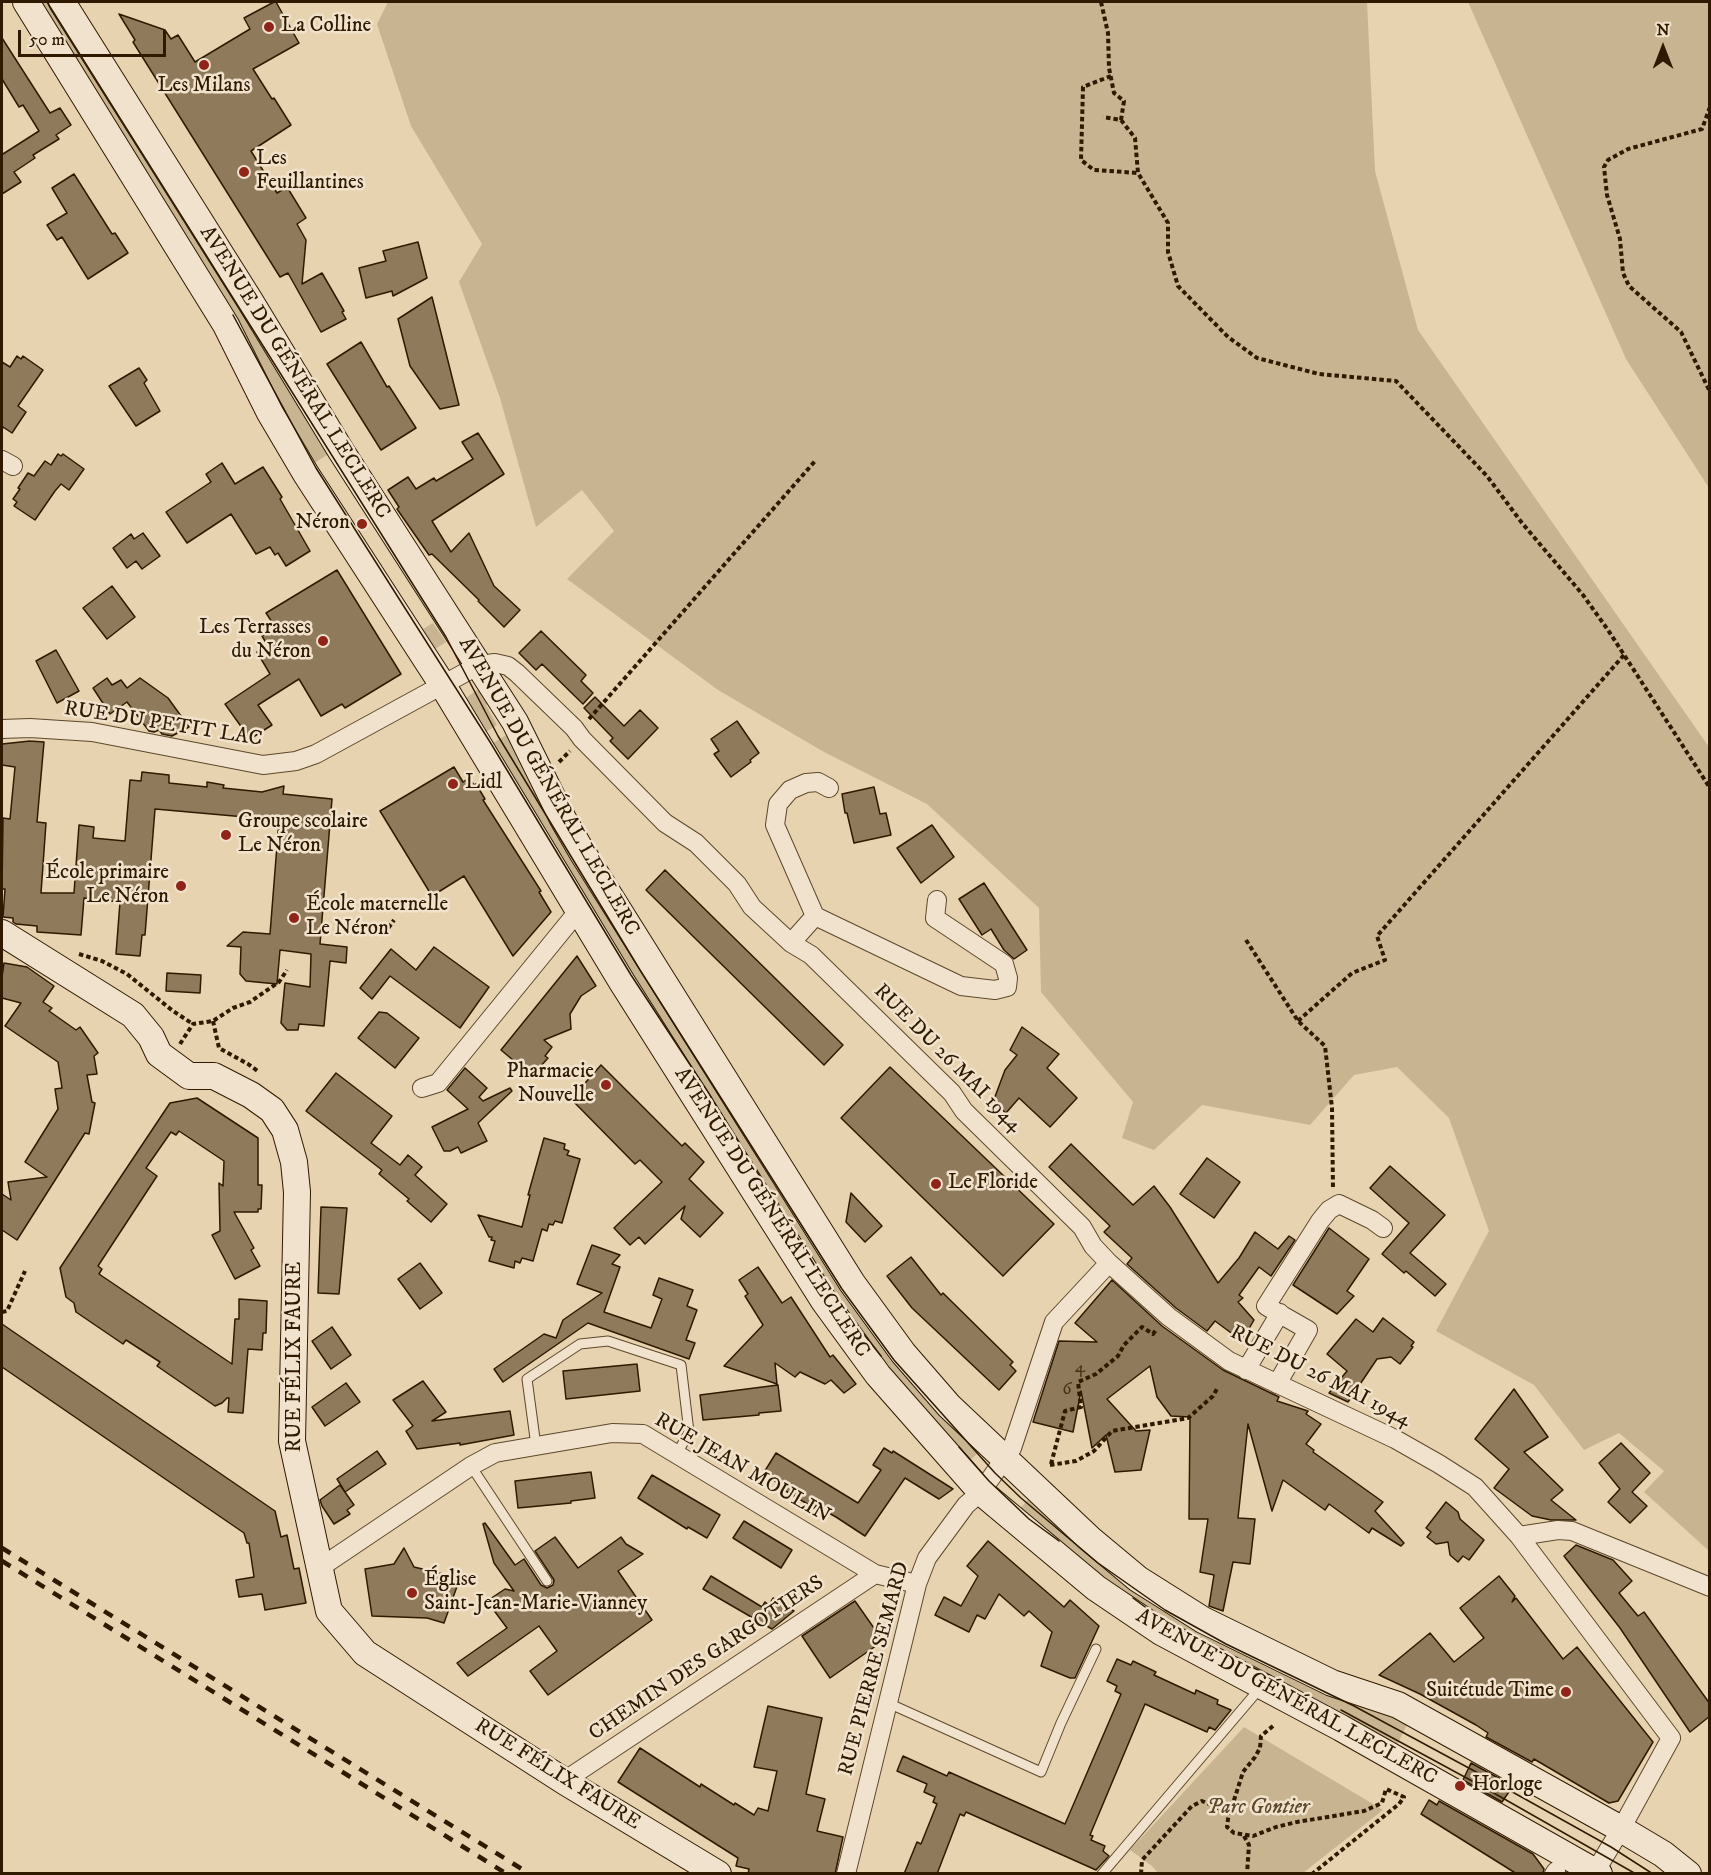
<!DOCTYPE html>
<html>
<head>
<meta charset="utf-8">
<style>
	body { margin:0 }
	#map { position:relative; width:1711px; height:1875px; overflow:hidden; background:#e8d3b0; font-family:"IM FELL DW Pica",serif }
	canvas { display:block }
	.frame { position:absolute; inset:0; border:3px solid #2f1a00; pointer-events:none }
	.north { position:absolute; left:1633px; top:18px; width:60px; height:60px; -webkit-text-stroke:4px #f0e2cc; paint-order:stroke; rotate:0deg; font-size:16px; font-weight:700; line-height:24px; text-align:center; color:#2f1a00 }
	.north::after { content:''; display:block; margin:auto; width:21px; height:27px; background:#2f1a00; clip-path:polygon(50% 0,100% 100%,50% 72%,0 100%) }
	.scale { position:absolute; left:18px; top:30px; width:148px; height:27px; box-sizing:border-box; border:3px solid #2f1a00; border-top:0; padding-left:8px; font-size:18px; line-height:21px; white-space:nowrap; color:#2f1a00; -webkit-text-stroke:4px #f0e2cc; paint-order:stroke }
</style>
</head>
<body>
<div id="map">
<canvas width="1711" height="1875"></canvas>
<div class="frame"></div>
<div class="north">N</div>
<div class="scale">50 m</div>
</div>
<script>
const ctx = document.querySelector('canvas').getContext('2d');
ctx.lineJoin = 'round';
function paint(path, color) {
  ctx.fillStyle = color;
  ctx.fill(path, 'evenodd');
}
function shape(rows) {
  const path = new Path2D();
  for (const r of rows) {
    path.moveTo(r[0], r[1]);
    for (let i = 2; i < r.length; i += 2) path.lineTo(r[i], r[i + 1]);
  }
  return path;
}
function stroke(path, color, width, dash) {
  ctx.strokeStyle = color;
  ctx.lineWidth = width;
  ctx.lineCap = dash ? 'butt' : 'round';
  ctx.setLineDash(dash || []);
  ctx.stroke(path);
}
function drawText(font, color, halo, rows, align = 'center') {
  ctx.font = font + ' "IM FELL DW Pica",serif';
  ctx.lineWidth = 5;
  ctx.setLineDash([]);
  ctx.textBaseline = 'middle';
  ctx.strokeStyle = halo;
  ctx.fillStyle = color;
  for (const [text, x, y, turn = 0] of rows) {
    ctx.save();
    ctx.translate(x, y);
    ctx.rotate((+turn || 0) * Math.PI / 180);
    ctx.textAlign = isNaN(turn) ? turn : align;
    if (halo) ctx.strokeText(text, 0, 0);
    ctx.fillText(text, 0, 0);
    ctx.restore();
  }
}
paint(shape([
	[31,2,54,2,335,450,308,467],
	[388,2,1367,2,1375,171,1418,330,1709,747,1709,1551,1644,1492,1664,1471,1619,1433,1584,1450,1534,1385,1436,1331,1489,1231,1449,1118,1397,1067,1354,1075,1310,1125,1202,1105,1154,1150,1122,1138,1133,1102,1041,992,1039,908,927,804,824,752,718,690,567,579,614,531,582,490,536,527,500,398,459,282,482,244,411,126,377,24],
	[1468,2,1709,2,1709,488,1626,359],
	[433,623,446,642,435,649,423,629],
	[479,689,489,703,486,705,497,725,479,736,458,703],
	[508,734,548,810,980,1451,964,1466,884,1372,486,747],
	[1033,1494,1121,1571,1410,1719,1394,1751,1166,1628,1016,1513],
	[1244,1727,1383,1810,1303,1873,1158,1873,1152,1866,1130,1850]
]), '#c9b492');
const building = shape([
	[274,2,276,2,299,43,253,69,272,99,274,98,291,125,251,151,277,193,287,187,306,218,297,224,306,240,302,284,322,273,344,311,342,312,346,319,321,332,288,273,280,277,133,42,135,40,119,14,165,30,171,39,178,35,195,62,250,29,244,18,274,2],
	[2,38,50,113,60,108,71,125,56,135,59,139,33,155,35,158,14,172,21,182,2,194,2,152,3,154,39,131,23,105,19,107,2,79,2,38],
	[74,174,112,234,115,233,128,253,88,279,62,237,57,240,47,225,67,213,52,188,74,174],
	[418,242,427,278,393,296,392,291,366,298,359,268,386,261,383,251,418,242],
	[432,297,459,405,440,409,410,366,398,319,432,297],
	[361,342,387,387,389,386,416,428,381,450,327,364,361,342],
	[17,356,21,359,23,356,43,370,18,406,26,412,12,433,3,427,2,430,2,362,10,367,17,356],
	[139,368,147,380,144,383,160,411,136,426,109,386,139,368],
	[478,433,504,474,432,521,451,552,469,533,494,586,520,610,504,627,478,601,479,600,432,554,429,555,397,509,399,507,388,490,408,477,416,489,434,478,436,481,473,459,462,442,478,433],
	[58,454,61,456,63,454,84,469,69,490,61,484,55,491,35,520,14,506,17,502,13,499,20,489,18,488,28,473,34,476,45,461,51,465,58,454],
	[222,463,235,484,263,467,282,497,280,499,310,551,286,566,278,553,275,555,270,547,256,554,231,514,187,543,166,512,211,482,206,474,222,463],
	[143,533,160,556,142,569,136,561,127,568,113,548,131,534,134,539,143,533],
	[337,570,401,674,345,708,342,704,321,716,299,679,258,705,272,725,250,739,225,704,270,674,257,652,268,646,262,636,276,628,266,613,337,570],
	[112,586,135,617,107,639,83,608,112,586],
	[541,631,586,675,581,681,593,693,583,704,542,664,536,670,519,653,541,631],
	[56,650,79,691,57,703,36,661,56,650],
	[107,678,112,685,121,680,127,688,140,678,168,698,189,727,172,736,162,734,159,730,154,732,149,731,127,702,110,714,93,688,107,678],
	[595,697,624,726,640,710,658,728,628,759,610,741,613,738,584,708,595,697],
	[737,721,759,753,750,760,751,762,731,777,714,754,719,751,711,739,737,721],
	[30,741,44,742,37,822,46,823,41,893,74,893,79,825,94,827,93,838,125,841,130,780,141,781,142,772,169,775,169,783,207,787,207,782,224,785,223,788,262,792,284,786,283,794,332,799,320,944,347,947,346,963,330,961,324,1026,299,1024,298,1030,287,1030,281,1023,285,983,310,987,311,954,280,950,277,984,246,981,240,974,241,947,227,946,243,932,270,934,279,820,155,809,145,935,142,935,140,956,116,954,120,902,84,898,81,935,37,932,37,926,16,924,13,922,13,918,3,917,5,889,2,889,3,818,10,819,15,767,2,765,2,744,30,741],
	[454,767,463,782,469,778,474,785,476,784,485,799,483,800,541,891,539,892,551,912,513,956,464,876,432,896,380,811,454,767],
	[874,787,880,814,886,813,891,835,854,843,847,813,845,813,842,794,874,787],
	[932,825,954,857,921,883,897,848,932,825],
	[665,870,843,1045,824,1065,646,890,665,870],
	[984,883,1027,950,1014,959,1004,950,991,929,982,935,959,899,984,883],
	[434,947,489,987,460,1028,390,976,372,999,360,988,391,949,416,970,434,947],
	[577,956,596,986,581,996,570,1014,571,1029,544,1040,552,1047,545,1056,548,1058,532,1076,501,1050,577,956],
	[4,963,27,967,54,986,43,1002,52,1008,49,1011,76,1030,80,1027,98,1053,94,1056,97,1074,87,1075,92,1102,95,1103,89,1134,85,1133,17,1240,2,1230,2,1194,11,1200,8,1182,47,1177,25,1162,58,1109,55,1089,62,1088,58,1062,5,1026,21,1003,2,998,2,977,4,963],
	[167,973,201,975,200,993,166,991,167,973],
	[379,1012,387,1013,419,1038,395,1068,358,1038,379,1012],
	[1022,1027,1059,1054,1047,1068,1077,1098,1050,1127,1019,1098,1006,1113,993,1102,1005,1070,1017,1055,1010,1050,1022,1027],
	[601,1065,682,1146,685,1143,704,1162,689,1179,723,1213,700,1237,681,1219,685,1206,645,1244,639,1237,630,1245,614,1228,662,1182,640,1160,635,1164,571,1099,601,1065],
	[890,1067,1054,1224,1003,1276,841,1118,890,1067],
	[465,1068,487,1088,479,1097,483,1101,510,1088,512,1091,478,1123,487,1141,461,1153,458,1147,450,1151,444,1151,432,1127,468,1109,447,1090,465,1068],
	[336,1073,392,1116,371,1143,400,1165,408,1155,422,1167,415,1175,447,1204,431,1222,407,1201,409,1199,379,1174,382,1170,306,1111,336,1073],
	[197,1098,258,1138,258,1185,262,1185,261,1209,258,1209,258,1212,234,1212,254,1248,251,1250,260,1266,235,1279,212,1235,220,1231,219,1183,223,1186,224,1161,179,1131,176,1135,171,1132,146,1168,157,1176,98,1266,102,1269,99,1274,232,1364,235,1319,239,1319,239,1299,267,1301,266,1333,263,1333,262,1350,248,1349,243,1413,228,1412,229,1398,227,1398,222,1403,215,1406,157,1366,160,1362,126,1340,123,1344,76,1312,74,1303,66,1297,60,1268,170,1103,197,1098],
	[544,1138,565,1144,564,1149,569,1151,567,1155,580,1159,562,1223,555,1221,553,1225,549,1224,547,1231,542,1229,533,1261,522,1258,520,1263,515,1261,514,1268,489,1261,495,1241,491,1240,492,1237,489,1237,478,1215,522,1227,530,1195,528,1195,544,1138],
	[1071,1144,1133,1205,1154,1186,1170,1207,1218,1283,1239,1258,1255,1232,1278,1249,1289,1236,1295,1240,1271,1276,1259,1267,1239,1295,1243,1298,1238,1302,1254,1320,1242,1341,1215,1321,1207,1331,1176,1308,1127,1264,1132,1258,1104,1232,1110,1226,1049,1167,1071,1144],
	[1207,1158,1240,1182,1214,1218,1180,1194,1207,1158],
	[1390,1166,1445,1215,1410,1253,1446,1284,1435,1296,1406,1271,1404,1273,1382,1254,1409,1223,1370,1188,1390,1166],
	[851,1193,882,1226,865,1242,846,1222,851,1193],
	[321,1207,347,1208,339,1294,318,1293,321,1207],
	[1329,1228,1369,1259,1347,1291,1354,1296,1337,1314,1293,1285,1329,1228],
	[592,1245,620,1255,612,1264,620,1267,604,1312,651,1328,662,1299,653,1295,659,1278,693,1290,687,1306,697,1310,686,1340,695,1343,689,1359,588,1323,503,1382,494,1369,544,1334,556,1338,563,1320,602,1293,577,1284,592,1245],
	[911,1257,941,1295,943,1293,1013,1362,1010,1365,1016,1371,999,1390,912,1308,887,1276,911,1257],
	[420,1263,442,1293,420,1309,398,1279,420,1263],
	[758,1267,782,1303,791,1297,830,1357,833,1355,856,1384,844,1393,831,1380,825,1384,800,1372,795,1377,775,1363,777,1384,724,1366,763,1325,745,1296,748,1294,739,1280,758,1267],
	[1112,1280,1162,1326,1223,1370,1279,1397,1277,1401,1308,1411,1306,1414,1321,1424,1306,1444,1314,1450,1313,1452,1383,1502,1375,1511,1404,1543,1401,1546,1372,1528,1369,1533,1329,1504,1325,1510,1283,1480,1272,1511,1248,1424,1238,1518,1255,1519,1250,1564,1233,1562,1223,1611,1209,1606,1214,1575,1200,1572,1208,1519,1189,1519,1190,1417,1171,1416,1157,1397,1150,1366,1107,1399,1136,1431,1150,1430,1141,1470,1115,1472,1106,1435,1092,1448,1081,1391,1073,1432,1033,1422,1059,1341,1097,1342,1075,1323,1112,1280],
	[1383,1318,1414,1342,1411,1346,1413,1347,1400,1364,1391,1357,1377,1359,1348,1402,1329,1393,1347,1371,1327,1354,1356,1319,1373,1332,1383,1318],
	[2,1324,275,1511,281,1537,287,1535,294,1569,299,1568,306,1603,265,1610,262,1594,239,1597,236,1580,254,1577,249,1543,247,1543,244,1533,2,1367,2,1324],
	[332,1327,351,1355,331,1369,312,1341,332,1327],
	[637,1364,640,1391,566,1399,563,1371,637,1364],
	[423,1381,446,1412,432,1421,510,1411,514,1435,460,1445,460,1443,417,1449,406,1431,413,1426,393,1400,423,1381],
	[346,1383,360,1402,325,1426,312,1407,346,1383],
	[778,1385,781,1411,759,1413,759,1415,703,1420,700,1395,778,1385],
	[1514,1389,1548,1437,1524,1452,1563,1490,1551,1500,1576,1520,1551,1520,1532,1516,1494,1488,1509,1469,1475,1439,1514,1389],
	[1621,1443,1650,1473,1632,1492,1647,1506,1630,1523,1608,1502,1620,1489,1599,1463,1621,1443],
	[884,1448,892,1453,893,1451,953,1489,939,1499,905,1478,865,1536,836,1517,816,1506,814,1508,781,1488,783,1486,763,1474,776,1453,858,1503,881,1470,873,1465,884,1448],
	[377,1451,386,1464,345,1492,337,1479,377,1451],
	[591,1472,595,1498,571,1501,571,1503,518,1508,515,1481,591,1472],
	[652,1475,720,1515,707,1538,688,1527,687,1529,638,1498,652,1475],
	[340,1485,354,1505,347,1510,350,1514,334,1524,322,1506,320,1500,340,1485],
	[1446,1502,1458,1512,1460,1519,1484,1540,1469,1560,1463,1556,1458,1562,1450,1555,1448,1542,1436,1544,1427,1537,1431,1532,1426,1528,1446,1502],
	[744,1521,792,1550,781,1568,733,1538,744,1521],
	[485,1523,515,1565,524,1559,541,1585,547,1588,553,1585,554,1580,535,1551,555,1537,578,1568,621,1537,626,1544,643,1554,618,1571,652,1620,548,1695,530,1671,557,1651,539,1626,468,1676,457,1663,507,1628,487,1601,505,1589,514,1591,494,1563,483,1524,485,1523],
	[988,1541,1064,1607,1070,1600,1099,1626,1075,1678,1070,1678,1041,1666,1052,1632,1029,1611,1024,1616,999,1594,985,1619,977,1615,969,1632,935,1615,944,1597,961,1606,978,1576,967,1566,988,1541],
	[1576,1545,1613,1560,1632,1581,1619,1593,1638,1616,1644,1612,1710,1704,1710,1716,1690,1732,1620,1628,1564,1556,1576,1545],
	[404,1548,414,1567,460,1578,444,1623,427,1618,372,1616,365,1569,394,1564,404,1548],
	[711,1576,762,1607,765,1602,769,1605,773,1598,794,1611,772,1629,703,1589,711,1576],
	[1499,1576,1515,1596,1512,1602,1516,1598,1563,1659,1577,1647,1653,1742,1618,1801,1609,1803,1534,1759,1532,1762,1486,1737,1488,1733,1476,1725,1420,1694,1379,1675,1430,1633,1454,1662,1484,1638,1460,1608,1499,1576],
	[855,1601,883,1641,830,1678,802,1636,855,1601],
	[1117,1659,1131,1665,1133,1661,1156,1672,1154,1675,1195,1694,1196,1690,1218,1700,1217,1704,1231,1710,1215,1730,1209,1727,1207,1732,1145,1704,1090,1835,1093,1836,1091,1840,1105,1846,1103,1851,1109,1856,1096,1870,966,1812,964,1816,960,1814,937,1874,904,1874,917,1842,921,1844,937,1804,933,1802,935,1797,924,1792,927,1784,897,1771,903,1756,947,1776,949,1772,1065,1824,1121,1694,1115,1691,1117,1686,1107,1681,1117,1659],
	[768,1706,822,1718,806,1794,825,1799,817,1831,843,1837,835,1874,748,1874,749,1869,736,1866,738,1858,618,1782,640,1748,700,1787,701,1784,734,1805,735,1803,754,1815,758,1808,768,1811,777,1771,754,1767,768,1706],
	[1471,1763,1513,1786,1502,1802,1463,1780,1471,1763],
	[1429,1800,1437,1805,1439,1801,1533,1854,1544,1869,1543,1874,1517,1874,1421,1814,1429,1800]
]);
paint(building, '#8f7a5c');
stroke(building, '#2f1a00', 1.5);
const lane = shape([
	[536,1446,527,1379,580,1344,608,1341,681,1365,689,1432,677,1454],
	[471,1466,547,1581],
	[888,1703,1041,1772,1061,1723,1096,1649],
	[1102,1874,1261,1687]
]);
const street = shape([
	[2,460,13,466],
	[2,729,30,728,92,732,263,765,296,761,316,754,479,665,495,663,508,666,517,673,574,728,582,739,665,823,696,843,737,884,752,907,791,943,811,955,952,1093,964,1111,1082,1227,1093,1246,1109,1263,1169,1317,1229,1361,1395,1439,1439,1464,1475,1487,1519,1536,1671,1738,1621,1829,1595,1872],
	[815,916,961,986,995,990,1007,987,1008,978,1004,964,935,918,937,900],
	[791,943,815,916,775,825,778,804,790,790,806,783,818,782,829,788],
	[422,1088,438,1083,579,910],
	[1246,1370,1280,1313],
	[1277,1384,1308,1330,1266,1306,1320,1221,1329,1210,1339,1204,1372,1220,1383,1228],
	[1519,1536,1558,1530,1572,1531,1710,1587],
	[318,1569,471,1466,495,1453,612,1433,643,1434,875,1574,917,1584],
	[564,1781,875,1574],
	[846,1874,917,1584,927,1558,966,1505,981,1492,1012,1448,1054,1322,1109,1263],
	[1554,1874,1556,1871]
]);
const secondary = shape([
	[26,2,226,325,270,413,306,474,442,684,622,982,824,1301,878,1375,981,1492,1096,1588,1161,1632,1341,1728,1599,1874],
	[62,2,250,301,341,451,515,722,563,819,582,852,852,1283,903,1353,949,1406,1090,1539,1138,1579,1203,1620,1332,1683,1398,1705,1621,1829,1663,1854,1688,1874],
	[2,933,133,1015,151,1037,159,1054,189,1076,214,1076,251,1095,272,1110,285,1130,294,1162,297,1192,292,1441,329,1611,365,1653,564,1781,718,1874]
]);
stroke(lane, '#5d482c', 11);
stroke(street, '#5d482c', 20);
stroke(secondary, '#2f1a00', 28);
stroke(shape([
	[1101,2,1108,33,1109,68,1114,93,1124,101,1121,120,1103,117],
	[1111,76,1083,87,1081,160,1094,170,1138,173],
	[1710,107,1702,129,1628,149,1608,160,1604,167,1607,195,1620,239,1623,273,1629,286,1681,332,1710,392],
	[1121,120,1135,138,1138,173,1168,223,1168,252,1178,286,1228,337,1257,358,1319,374,1396,381,1487,476,1522,523,1583,595,1608,630,1710,788],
	[589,719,816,460],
	[559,762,570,751],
	[384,934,394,920],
	[1246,940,1298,1021,1325,1046,1332,1108,1333,1189],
	[79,954,102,961,127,974,173,1011,193,1024],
	[213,1021,219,1048,248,1064,259,1072],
	[1298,1021,1352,973,1385,960,1377,936,1624,655],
	[180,1044,193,1024,213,1021,233,1008,250,1002,279,982,287,970],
	[2,1312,7,1311,25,1271],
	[1051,1464,1065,1411,1081,1407,1078,1382,1096,1374,1118,1356,1124,1345,1142,1327,1153,1334,1156,1330],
	[1050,1465,1076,1461,1094,1451,1112,1431,1188,1418,1213,1396,1218,1387],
	[1273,1726,1261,1736,1260,1748,1255,1757,1243,1772,1228,1819,1227,1827,1234,1833,1253,1836,1276,1827,1297,1822,1364,1811,1382,1803,1386,1789,1404,1797,1399,1804,1312,1874],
	[1244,1836,1249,1845,1247,1874],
	[1141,1874,1142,1860,1192,1806,1202,1801,1230,1813]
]), '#2f1a00', 4, [4.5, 3]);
stroke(lane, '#f0e2cc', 9);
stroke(street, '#f0e2cc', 18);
stroke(secondary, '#f0e2cc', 26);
stroke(shape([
	[47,2,446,637,498,736,640,970,842,1289,894,1360,995,1473,1021,1498,1098,1563,1165,1610,1226,1644,1354,1706,1491,1780,1611,1847,1653,1874],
	[233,315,316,468,490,742,631,975,708,1092,832,1294,881,1356],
	[959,1447,989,1481,1029,1519,1059,1541],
	[1133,1598,1160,1618,1222,1653,1271,1676],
	[1341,1710,1485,1788,1636,1874]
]), '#2f1a00', 1.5);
stroke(shape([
	[2,1548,530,1874],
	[2,1561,507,1874]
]), '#2f1a00', 4.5, [10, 10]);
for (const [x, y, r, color] of [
	[269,27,6,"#8f2418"],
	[204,65,6,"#8f2418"],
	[244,172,6,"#8f2418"],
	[362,524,6,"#8f2418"],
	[323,641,6,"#8f2418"],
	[453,784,6,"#8f2418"],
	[226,835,6,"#8f2418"],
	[181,886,6,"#8f2418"],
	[294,918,6,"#8f2418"],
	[606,1085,6,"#8f2418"],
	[936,1184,6,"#8f2418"],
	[412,1593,6,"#8f2418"],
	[1566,1692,6,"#8f2418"],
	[1460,1786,6,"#8f2418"]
]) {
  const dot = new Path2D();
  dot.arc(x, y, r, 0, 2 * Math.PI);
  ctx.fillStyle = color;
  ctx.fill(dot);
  stroke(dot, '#f0e2cc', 2);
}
drawText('18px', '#473217', null, [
	["4",1080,1368],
	["6",1067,1390]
]);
drawText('21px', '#2f1a00', '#f0e2cc', [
	["La Colline",281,27],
	["Les Milans",204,87,"center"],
	["Les",256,160],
	["Feuillantines",256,184],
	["Néron",350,524,"right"],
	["Les Terrasses",311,629,"right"],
	["du Néron",311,653,"right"],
	["Lidl",465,784],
	["Groupe scolaire",238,823],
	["Le Néron",238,847],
	["École primaire",169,874,"right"],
	["Le Néron",169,898,"right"],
	["École maternelle",306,906],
	["Le Néron",306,930],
	["Pharmacie",594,1073,"right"],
	["Nouvelle",594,1097,"right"],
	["Le Floride",948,1184],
	["Église",424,1581],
	["Saint-Jean-Marie-Vianney",424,1605],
	["Suitétude Time",1554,1692,"right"],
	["Horloge",1472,1786]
], 'left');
drawText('21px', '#2f1a00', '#f0e2cc', [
	["AVENUE DU GÉNÉRAL LECLERC",294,373,58],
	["RUE DU PETIT LAC",163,725,9],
	["AVENUE DU GÉNÉRAL LECLERC",548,787,60],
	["RUE DU 26 MAI 1944",947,1059,45],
	["AVENUE DU GÉNÉRAL LECLERC",771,1213,57],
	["RUE FÉLIX FAURE",296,1357,-90],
	["RUE DU 26 MAI 1944",1320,1377,27],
	["RUE JEAN MOULIN",742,1469,30],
	["CHEMIN DES GARGOTIERS",707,1659,-34],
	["RUE PIERRE SEMARD",875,1669,-75],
	["AVENUE DU GÉNÉRAL LECLERC",1286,1698,29],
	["RUE FÉLIX FAURE",557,1775,32]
]);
drawText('italic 21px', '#5d482c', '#f0e2cc', [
	["Parc Gontier",1258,1809]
]);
</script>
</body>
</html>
